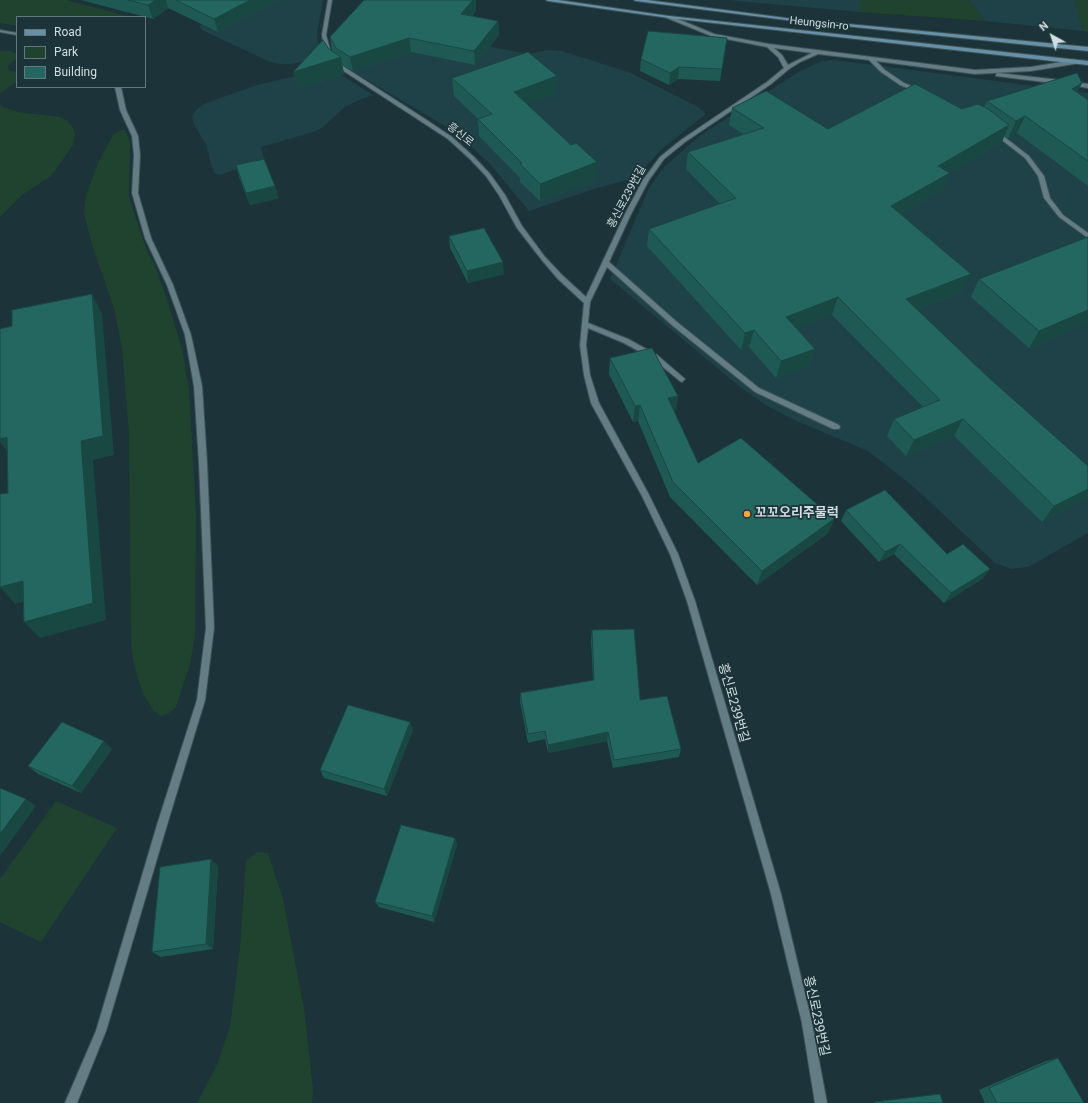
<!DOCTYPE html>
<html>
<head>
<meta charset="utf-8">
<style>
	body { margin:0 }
	#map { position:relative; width:1088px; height:1103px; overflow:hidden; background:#1c3439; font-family:Roboto,sans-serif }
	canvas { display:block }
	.legend { position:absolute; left:16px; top:16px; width:130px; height:72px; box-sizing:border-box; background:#1c3439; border:1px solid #64787d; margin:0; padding:5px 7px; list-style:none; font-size:12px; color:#d0dee2 }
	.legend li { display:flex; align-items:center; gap:8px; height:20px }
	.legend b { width:20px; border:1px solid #64787d }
	.north { position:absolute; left:1032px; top:16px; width:40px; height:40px; -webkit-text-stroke:3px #1c3439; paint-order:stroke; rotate:320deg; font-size:11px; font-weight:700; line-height:16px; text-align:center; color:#d0dee2 }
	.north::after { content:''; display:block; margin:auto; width:14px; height:18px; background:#d0dee2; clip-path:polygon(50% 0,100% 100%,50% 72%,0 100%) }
</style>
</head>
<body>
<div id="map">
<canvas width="1088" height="1103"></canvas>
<ul class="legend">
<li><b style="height:5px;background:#6790a6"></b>Road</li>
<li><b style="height:11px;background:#1f432e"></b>Park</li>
<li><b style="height:11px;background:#246760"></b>Building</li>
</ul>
<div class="north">N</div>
</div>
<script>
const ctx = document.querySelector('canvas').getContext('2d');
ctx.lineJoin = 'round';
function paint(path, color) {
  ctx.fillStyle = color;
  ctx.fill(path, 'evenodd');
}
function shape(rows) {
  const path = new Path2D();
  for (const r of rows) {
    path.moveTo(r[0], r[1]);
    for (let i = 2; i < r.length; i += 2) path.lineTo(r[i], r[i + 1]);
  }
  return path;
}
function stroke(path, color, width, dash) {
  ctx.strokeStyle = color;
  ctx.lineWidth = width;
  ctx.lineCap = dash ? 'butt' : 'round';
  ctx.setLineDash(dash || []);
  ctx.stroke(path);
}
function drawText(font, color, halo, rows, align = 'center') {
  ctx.font = font + ' Roboto,"Noto Sans KR",sans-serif';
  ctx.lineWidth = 3.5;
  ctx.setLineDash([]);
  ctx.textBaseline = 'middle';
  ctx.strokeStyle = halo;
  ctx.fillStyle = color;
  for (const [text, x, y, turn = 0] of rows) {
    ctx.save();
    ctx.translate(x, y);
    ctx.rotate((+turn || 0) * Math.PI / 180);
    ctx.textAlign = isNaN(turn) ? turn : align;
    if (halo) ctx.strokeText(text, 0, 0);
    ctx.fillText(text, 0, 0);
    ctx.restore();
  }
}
paint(shape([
	[231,0,323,0,317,34,319,50,314,57,302,62,291,64,279,64,268,61,202,30,200,26,203,22],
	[729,0,860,0,860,12,748,2],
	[969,0,1075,0,1083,31,985,21],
	[445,38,528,54,548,50,562,51,631,73,698,107,706,114,662,149,638,175,630,179,594,189,529,211,490,164,457,133,357,74,340,63],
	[835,60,1088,93,1088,533,1028,567,1011,569,995,563,914,487,868,451,792,419,764,404,739,386,610,279,649,188,665,166,701,135,800,71,822,61],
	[330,68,373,95,357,101,345,107,323,127,313,132,261,147,264,159,220,175,214,173,206,145,194,124,192,117,196,110,204,104,226,96,257,85]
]), '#1f4148');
paint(shape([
	[0,0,66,0,130,17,17,17,17,26,0,23],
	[860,0,969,0,985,21,860,12],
	[1075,0,1088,0,1088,32,1083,31],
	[0,51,11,51,17,54,17,58,8,66,9,70,17,73,17,82,0,93],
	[0,104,3,107,17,112,60,117,68,121,73,128,75,135,73,145,51,176,22,195,0,217],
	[121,130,125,130,130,143,129,196,131,204,147,251,156,268,169,306,182,349,189,389,196,516,195,636,190,664,176,707,169,713,160,716,154,711,143,694,134,665,131,644,129,433,122,348,114,308,92,245,84,213,86,195,98,163,113,135],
	[56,801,117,828,41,942,0,922,0,879],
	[257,852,268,853,283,899,304,1009,313,1090,312,1103,197,1103,217,1065,230,1027,240,947,246,861]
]), '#1f432e');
const lane = shape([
	[328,0,332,0,326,35,331,53,328,55,325,53,322,35,328,0],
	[667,16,671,16,714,34,769,44,975,70,1031,67,1074,60,1077,62,1074,64,1031,71,975,74,876,61,885,70,904,83,921,90,922,91,919,93,900,85,881,72,869,60,818,54,800,62,789,69,771,84,685,142,664,159,649,180,631,214,609,262,677,322,759,388,839,425,840,427,839,429,833,429,755,392,673,326,607,267,590,302,588,323,628,339,657,355,685,379,682,382,680,381,653,359,624,343,588,328,586,345,590,375,599,403,648,493,678,554,695,601,781,894,812,1023,827,1103,815,1103,802,1023,771,894,687,601,670,554,642,496,591,403,584,375,580,345,584,303,558,279,541,259,517,228,499,195,486,176,470,159,448,139,333,64,338,63,422,117,452,137,474,157,490,174,505,195,522,226,545,257,562,275,586,297,625,214,643,180,660,157,681,140,767,82,784,68,778,57,767,47,711,36,667,18,667,16],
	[774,48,812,53,788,65,782,55,774,48],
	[0,30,17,33,17,35,0,32,0,30],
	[998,73,1060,80,1063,82,1060,84,996,76,996,74,998,73],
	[1072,82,1088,84,1088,88,1070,85,1069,84,1072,82],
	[115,87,121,87,126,110,138,136,140,155,138,193,151,238,173,285,191,335,202,386,207,463,214,628,205,700,167,825,106,1031,77,1103,65,1103,96,1031,157,825,197,700,206,628,199,463,194,386,185,335,167,285,145,238,132,193,134,155,132,136,120,110,115,87],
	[994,132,998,132,1029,156,1044,176,1050,198,1063,215,1088,233,1088,238,1059,217,1044,198,1038,176,1025,158,994,134,994,132]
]);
const secondary = shape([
	[546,0,558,0,669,16,1088,61,1088,65,669,18,548,1,546,0],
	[634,0,647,0,786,18,1088,47,1088,51,786,20,636,1,634,0]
]);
stroke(lane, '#3d5256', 2);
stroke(secondary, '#3d5256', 2);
paint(lane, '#647d84');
paint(secondary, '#6790a6');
paint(shape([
	[81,0,279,0,218,32,168,8,153,19],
	[476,11,472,16,498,21,499,35,475,65,411,52,353,71,342,65,344,74,297,89,329,49,332,51,330,37],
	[727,38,720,81,678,79,669,85,640,71,641,59],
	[452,78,557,94,527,104,596,180,540,201,520,182,520,178,479,136,478,119,454,96],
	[1082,83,1077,92,1088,100,1088,186,1017,133,1008,139,1004,136,1002,142,950,173,942,190,901,214,962,292,917,310,988,377,1088,466,1088,498,1042,522,954,436,906,456,887,436,894,419,923,407,832,315,797,328,815,349,810,366,776,378,749,347,741,350,647,246,649,229,720,204,686,169,688,152,743,134,729,125,732,108,828,129,962,109,984,107,987,101],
	[236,165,279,198,250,205,239,177],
	[449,236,504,274,468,283,450,248],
	[1088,237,1088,323,1029,348,971,297,979,279],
	[610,358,678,396,675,411,674,411,698,463,834,519,828,533,757,585,670,497,638,421,633,422,609,374],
	[846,510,947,554,990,569,982,579,944,603,894,554,879,562,841,521],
	[592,630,640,700,681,749,679,757,613,768,607,741,548,753,545,739,528,743,520,702,520,693,593,680,591,640],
	[413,730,387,796,324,778,320,770],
	[112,749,81,793,38,774,28,766],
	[455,838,457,845,434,922,379,907,375,902],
	[218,866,213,949,161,957,152,952],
	[1058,1058,1084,1103,985,1103,979,1090,1046,1061],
	[882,1101,943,1103,874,1103,874,1102]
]), '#1f5953');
paint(shape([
	[156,0,166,0,168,8,153,19,148,5],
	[250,0,279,0,218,32,214,19],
	[473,0,476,0,476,11,462,28,461,14],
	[498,21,499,35,475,65,474,51],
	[409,38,411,52,353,71,350,57],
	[341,57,344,74,297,89,293,72],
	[679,67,678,79,669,85,670,73],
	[557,76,557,94,514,109,514,92],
	[1082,83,1073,101,1072,89],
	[1025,116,1017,133,1008,139,1016,121],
	[1009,125,1002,142,950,173,942,190,884,224,891,206,938,166],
	[597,162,596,180,540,201,540,184],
	[275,186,279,198,250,205,246,193],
	[503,262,504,274,468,283,467,271],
	[971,274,962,292,899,317,906,299],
	[92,294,102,314,114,455,93,460,106,620,40,638,24,622],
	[838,297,832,315,782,334,786,317],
	[1088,310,1088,323,1029,348,1039,331],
	[754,330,749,347,741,350,745,333],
	[815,349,810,366,776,378,781,361],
	[678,396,675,411,666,414,668,398],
	[640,405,638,421,633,422,635,406],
	[963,419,954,436,906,456,914,440],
	[7,437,12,458,0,442,0,439],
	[1088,489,1088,498,1042,522,1054,506],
	[834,519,828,533,757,585,762,571],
	[900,544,894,554,879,562,885,552],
	[990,569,982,579,944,603,951,593],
	[23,581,38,598,15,604,0,587],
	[410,722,413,730,387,796,384,789],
	[608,732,607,741,548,753,548,745],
	[104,741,112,749,81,793,72,786],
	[26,799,36,806,0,856,0,834],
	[455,838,457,845,434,922,432,916],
	[211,859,218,866,213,949,206,944]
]), '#194843');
const building = shape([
	[128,0,156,0,148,5,128,0],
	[176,0,250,0,214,19,176,0],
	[364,0,473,0,461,14,498,21,474,51,409,38,350,57,336,48,330,37,364,0],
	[648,31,727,38,722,69,679,67,670,73,641,59,648,31],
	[323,40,329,49,341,57,293,72,323,40],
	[528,52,557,76,514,92,571,145,576,143,597,162,540,184,520,164,522,163,478,119,492,114,452,78,528,52],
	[1077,73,1082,83,1072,89,1088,100,1088,161,1025,116,1016,121,987,101,1077,73],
	[915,84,962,109,978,104,988,109,1009,125,938,166,950,173,891,206,971,274,906,299,988,377,1088,466,1088,489,1054,506,963,419,914,440,894,419,940,400,838,297,786,317,815,349,781,361,754,330,745,333,649,229,736,198,688,152,764,128,732,108,766,91,828,129,915,84],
	[264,159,275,186,246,193,236,165,264,159],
	[484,228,503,262,467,271,449,236,484,228],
	[1088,237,1088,310,1039,331,979,279,1088,237],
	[92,294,103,436,81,441,93,603,24,622,23,581,0,587,0,494,8,493,7,437,0,439,0,329,12,326,12,310,92,294],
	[652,348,678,396,668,398,698,463,741,438,834,519,762,571,673,482,640,405,635,406,610,358,652,348],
	[885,490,947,554,963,544,990,569,951,593,900,544,885,552,846,510,885,490],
	[634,629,640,700,667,696,681,749,614,760,608,732,548,745,545,731,528,734,520,693,594,680,592,630,634,629],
	[348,705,410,722,384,789,320,770,348,705],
	[62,722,104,741,72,786,28,766,62,722],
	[0,788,26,799,0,834,0,788],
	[401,825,455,838,432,916,375,902,401,825],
	[211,859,206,944,152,952,160,867,211,859],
	[1058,1058,1084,1103,997,1103,989,1088,1058,1058],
	[940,1094,943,1103,883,1103,882,1101,940,1094]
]);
paint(building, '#246760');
stroke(building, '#194843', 1);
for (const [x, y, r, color] of [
	[747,514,4,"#f2a541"]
]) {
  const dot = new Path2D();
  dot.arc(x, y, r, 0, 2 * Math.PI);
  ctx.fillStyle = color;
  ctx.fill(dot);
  stroke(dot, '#1c3439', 1.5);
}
drawText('11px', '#d0dee2', '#1c3439', [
	["Heungsin-ro",819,24,6],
	["흥신로",460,135,39],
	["흥신로239번길",627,197,-62]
]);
drawText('bold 13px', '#d0dee2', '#1c3439', [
	["꼬꼬오리주물럭",755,514]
], 'left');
drawText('13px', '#d0dee2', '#1c3439', [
	["흥신로239번길",733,703,74],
	["흥신로239번길",816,1016,78]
]);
</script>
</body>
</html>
